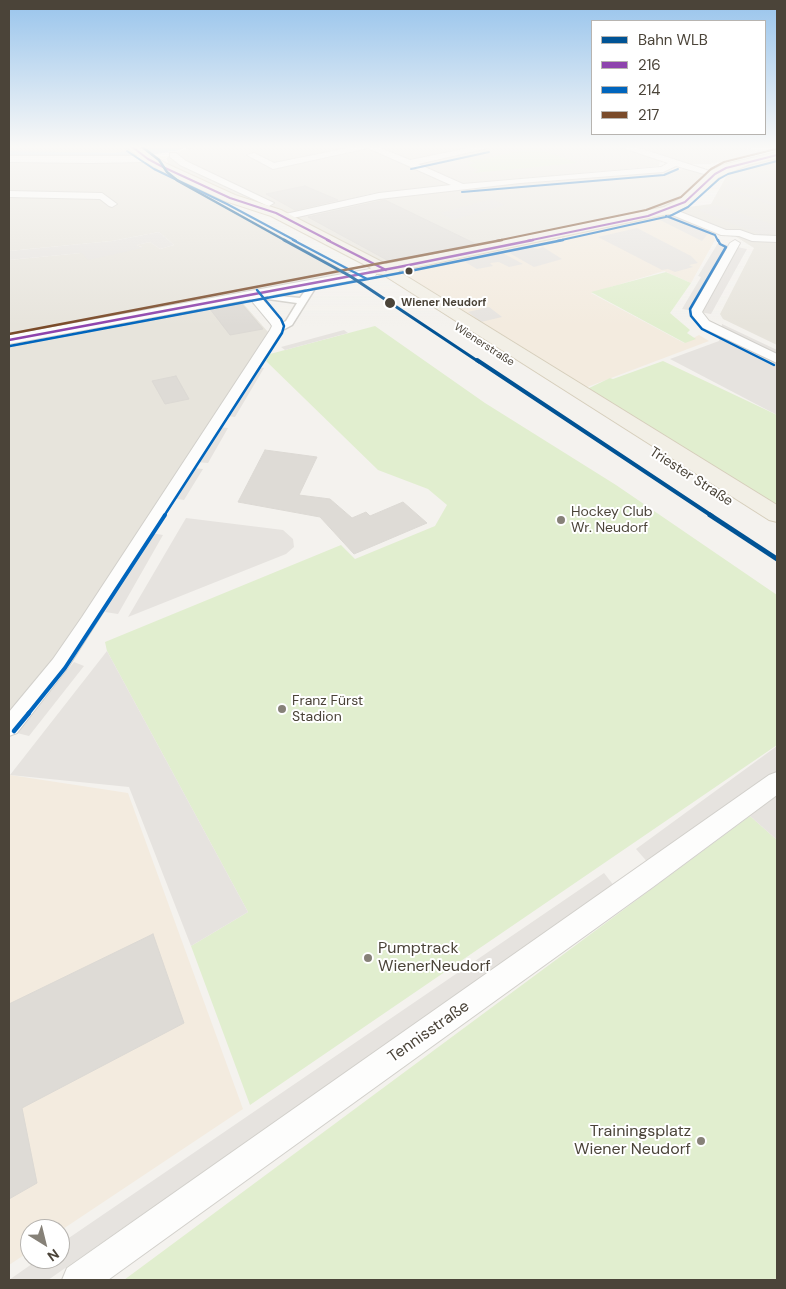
<!DOCTYPE html>
<html>
<head>
<meta charset="utf-8">
<style>
	body { margin:0 }
	#map { position:relative; width:786px; height:1289px; overflow:hidden; background:#f4f2ee; font-family:"DM Sans",sans-serif }
	canvas { display:block }
	.frame { position:absolute; inset:0; border:10px solid #4b4439; pointer-events:none }
	.legend { position:absolute; left:591px; top:20px; width:175px; height:115px; box-sizing:border-box; background:#fff; border:1px solid #b7b4b0; margin:0; padding:6px 9px; list-style:none; font-size:15px; color:#4b4439 }
	.legend li { display:flex; align-items:center; gap:10px; height:25px }
	.legend b { width:25px; border:1px solid #b7b4b0 }
	.north { position:absolute; left:20px; top:1219px; width:50px; height:50px; box-sizing:border-box; background:#fff; border:1px solid #b7b4b0; border-radius:50%; rotate:144deg; font-size:14px; font-weight:700; line-height:20px; text-align:center; color:#4b4439 }
	.north::after { content:''; display:block; margin:auto; width:18px; height:22px; background:#868178; clip-path:polygon(50% 0,100% 100%,50% 72%,0 100%) }
</style>
</head>
<body>
<div id="map">
<canvas width="786" height="1289"></canvas>
<div class="frame"></div>
<ul class="legend">
<li><b style="height:6px;background:#005395"></b>Bahn WLB</li>
<li><b style="height:6px;background:#8e44ad"></b>216</li>
<li><b style="height:6px;background:#0065bd"></b>214</li>
<li><b style="height:6px;background:#7a4b2a"></b>217</li>
</ul>
<div class="north">N</div>
</div>
<script>
const ctx = document.querySelector('canvas').getContext('2d');
ctx.lineJoin = 'round';
function paint(path, color) {
  ctx.fillStyle = color;
  ctx.fill(path, 'evenodd');
}
function shape(rows) {
  const path = new Path2D();
  for (const r of rows) {
    path.moveTo(r[0], r[1]);
    for (let i = 2; i < r.length; i += 2) path.lineTo(r[i], r[i + 1]);
  }
  return path;
}
function stroke(path, color, width, dash) {
  ctx.strokeStyle = color;
  ctx.lineWidth = width;
  ctx.lineCap = dash ? 'butt' : 'round';
  ctx.setLineDash(dash || []);
  ctx.stroke(path);
}
function drawText(font, color, halo, rows, align = 'center') {
  ctx.font = font + ' "DM Sans",sans-serif';
  ctx.lineWidth = 4;
  ctx.setLineDash([]);
  ctx.textBaseline = 'middle';
  ctx.strokeStyle = halo;
  ctx.fillStyle = color;
  for (const [text, x, y, turn = 0] of rows) {
    ctx.save();
    ctx.translate(x, y);
    ctx.rotate((+turn || 0) * Math.PI / 180);
    ctx.textAlign = isNaN(turn) ? turn : align;
    if (halo) ctx.strokeText(text, 0, 0);
    ctx.fillText(text, 0, 0);
    ctx.restore();
  }
}
paint(shape([
	[9,146,127,146,135,153,121,155,12,154,9,153],
	[200,146,362,146,452,185,370,194,285,215,224,193,170,167,166,158,182,150],
	[376,146,479,146,412,161],
	[497,146,617,146,660,160,659,166,465,184,419,164],
	[631,146,739,146,766,153,710,164,686,164],
	[9,157,134,157,348,272,9,336,9,260,142,247,136,245,150,242,160,249,174,245,159,232,112,241,9,251],
	[777,157,777,345,723,319,720,314,754,248,725,230,679,211,688,207,711,204,727,175,737,167],
	[685,169,703,174,689,191,667,206,652,212,396,263,379,261,295,219,300,216,380,197,575,177],
	[241,301,268,332,56,661,9,716,9,346]
]), '#e7e4dc');
paint(shape([
	[666,214,676,215,707,227,714,237,715,240,691,283,664,271,591,293,684,343,699,335,709,341,582,389,511,340,404,276,405,272,412,269,457,258],
	[10,775,128,793,243,1109,60,1231,60,1229,30,1229,30,1251,9,1265,9,777]
]), '#f3ebdf');
paint(shape([
	[534,147,577,163,473,173,479,170,467,165,475,163,467,160,485,159],
	[666,272,691,283,670,313,690,330,687,333,696,339,685,343,591,292],
	[375,326,485,403,616,485,777,595,777,745,250,1105,191,946,248,912,107,651,105,642,341,545,355,559,435,526,447,505,428,489,378,470,266,361,270,354],
	[663,361,777,415,777,507,585,390,610,378,613,379],
	[750,816,777,840,777,1280,124,1280]
]), '#e1eecf');
paint(shape([
	[749,169,777,179,745,189,737,187,732,189,777,204,777,207,724,189,739,173],
	[491,199,505,205,453,220,440,213],
	[717,205,777,226,777,233,763,236,698,210],
	[673,216,710,231,702,241,658,219],
	[637,228,691,256,698,263,689,265,693,267,675,272,668,269,662,270,598,237],
	[159,232,174,245,160,249,150,242,137,245,143,248,89,260,81,253,9,260,9,251,112,241],
	[718,243,747,249,711,314,682,309,701,277,698,276],
	[526,246,538,249,543,247,562,259,534,267,504,250],
	[499,251,523,264,509,267,499,262,490,263,493,266,477,269,460,259],
	[489,307,502,317,481,322,468,312],
	[722,324,777,350,777,415,670,359,719,341],
	[344,330,348,333,285,350,281,347],
	[256,367,264,368,235,417,227,416],
	[218,427,228,428,208,463,196,462],
	[193,468,203,469,184,500,173,498],
	[186,518,283,530,293,539,294,547,286,554,128,617],
	[151,533,163,535,118,614,105,612],
	[107,651,248,912,191,946,129,787,10,775],
	[74,662,84,666,29,736,17,733],
	[777,746,777,773,650,865,636,849],
	[777,795,777,840,750,816],
	[604,873,615,887,48,1280,9,1280,39,1259,60,1259,60,1244]
]), '#e6e3df');
paint(shape([
	[157,146,186,146,179,150,114,161,9,159,9,151,114,153,157,146]
]), '#c0ddf1');
const building = shape([
	[305,186,338,200,295,210,266,194,305,186],
	[385,200,476,244,395,260,387,260,308,217,385,200],
	[241,303,263,329,230,335,210,309,241,303],
	[176,376,189,399,165,404,152,381,176,376],
	[265,450,317,457,299,495,330,499,352,518,366,512,370,516,403,502,427,523,354,554,320,517,238,502,265,450],
	[153,934,184,1023,22,1108,37,1183,9,1199,9,1004,153,934]
]);
paint(building, '#dedbd6');
stroke(building, '#dcd9d4', 1);
const pedestrian = shape([
	[310,287,314,290,292,325,279,332,273,332,273,328,286,321,297,303,268,299,268,295,300,298,307,288,310,287]
]);
const minor = shape([
	[358,146,376,146,410,160,478,146,492,146,488,148,418,164,463,184,661,167,668,163,623,148,622,146,633,146,719,174,715,177,676,166,663,172,520,183,379,199,284,220,279,217,281,215,379,193,451,185,368,148,273,169,247,155,254,153,274,163,358,146],
	[170,153,176,153,186,161,274,203,269,206,266,205,180,165,170,157,170,153],
	[9,156,148,156,152,159,148,162,91,163,9,162,9,156],
	[9,191,102,193,117,204,112,207,109,206,100,199,9,197,9,191],
	[668,207,726,230,740,230,754,235,777,236,777,242,752,241,739,236,721,235,665,212,663,210,668,207],
	[735,240,740,243,702,312,709,321,777,354,777,363,701,327,690,312,730,243,735,240],
	[252,291,256,292,280,319,284,326,282,330,67,669,17,733,9,736,9,712,53,659,82,617,270,330,272,326,270,323,246,294,252,291],
	[777,772,777,795,653,887,108,1280,62,1280,67,1268,769,775,777,772]
]);
const tertiary = shape([
	[370,269,377,273,375,276,9,344,9,335,370,269]
]);
const primary = shape([
	[125,146,138,146,167,164,235,195,281,210,386,264,664,207,680,199,711,171,722,165,777,152,777,158,748,165,719,177,690,205,673,213,398,271,777,505,777,522,769,520,382,274,371,274,368,271,371,268,271,216,225,201,159,170,144,161,125,146]
]);
stroke(pedestrian, '#d2d0cb', 3);
stroke(minor, '#d2d0cb', 2);
stroke(tertiary, '#d2d0cb', 2);
stroke(primary, '#d6cebb', 2);
paint(pedestrian, '#fdfdfc');
paint(minor, '#fdfdfc');
paint(tertiary, '#fdfdfc');
paint(primary, '#f2efe6');
stroke(shape([
	[131,146,148,159,163,167,230,198,276,213,330,241],
	[527,241,648,216,685,202,715,174,726,168,777,155]
]), '#8e44ad', 2);
stroke(shape([
	[327,240,386,270],
	[9,340,399,267,533,240]
]), '#8e44ad', 2.5);
stroke(shape([
	[127,151,154,169,227,204,296,241],
	[411,169,489,152],
	[462,192,664,175,678,169],
	[666,216,715,235,718,241],
	[557,241,670,216,688,207,719,179,728,174,777,161]
]), '#0065bd', 2);
stroke(shape([
	[293,240,367,279],
	[718,240,720,244,726,247,690,309,691,316,702,329,774,365],
	[10,346,400,273,563,240],
	[164,516,282,333,284,326,281,319,257,290]
]), '#0065bd', 2.5);
stroke(shape([
	[28,714,65,668,165,515]
]), '#0065bd', 4);
stroke(shape([
	[14,731,29,713]
]), '#0065bd', 4.5);
stroke(shape([
	[496,241,646,210,681,197,711,169,724,162,776,149]
]), '#7a4b2a', 2);
stroke(shape([
	[9,334,502,240]
]), '#7a4b2a', 2.5);
stroke(shape([
	[141,146,159,160,167,172,178,181,286,241]
]), '#005395', 2.5);
stroke(shape([
	[284,240,350,276,479,362]
]), '#005395', 3);
stroke(shape([
	[477,360,712,516]
]), '#005395', 4);
stroke(shape([
	[710,515,777,559]
]), '#005395', 5);
const sky = ctx.createLinearGradient(0, 0, 0, 326);
sky.addColorStop(0, '#98c4ec');
sky.addColorStop(0.45, '#faf9f7');
sky.addColorStop(1, '#faf9f700');
ctx.fillStyle = sky;
ctx.fillRect(0, 0, 786, 326);
for (const [x, y, r, color] of [
	[409,271,4.5,"#4b4439"],
	[390,303,6,"#4b4439"],
	[561,520,5,"#868178"],
	[282,709,5,"#868178"],
	[368,958,5,"#868178"],
	[701,1141,5,"#868178"]
]) {
  const dot = new Path2D();
  dot.arc(x, y, r, 0, 2 * Math.PI);
  ctx.fillStyle = color;
  ctx.fill(dot);
  stroke(dot, '#fff', 2);
}
drawText('bold 11px', '#4b4439', '#fff', [
	["Wiener Neudorf",401,303]
], 'left');
drawText('11px', '#4b4439', '#fff', [
	["Wienerstraße",484,345,33]
]);
drawText('14px', '#4b4439', '#fff', [
	["Triester Straße",691,477,33]
]);
drawText('14px', '#4b4439', '#fff', [
	["Hockey Club",571,512],
	["Wr. Neudorf",571,528],
	["Franz Fürst",292,701],
	["Stadion",292,717]
], 'left');
drawText('16px', '#4b4439', '#fff', [
	["Pumptrack",378,949],
	["WienerNeudorf",378,967],
	["Trainingsplatz",691,1132,"right"],
	["Wiener Neudorf",691,1150,"right"]
], 'left');
drawText('16px', '#4b4439', '#fff', [
	["Tennisstraße",429,1032,-35]
]);
</script>
</body>
</html>
